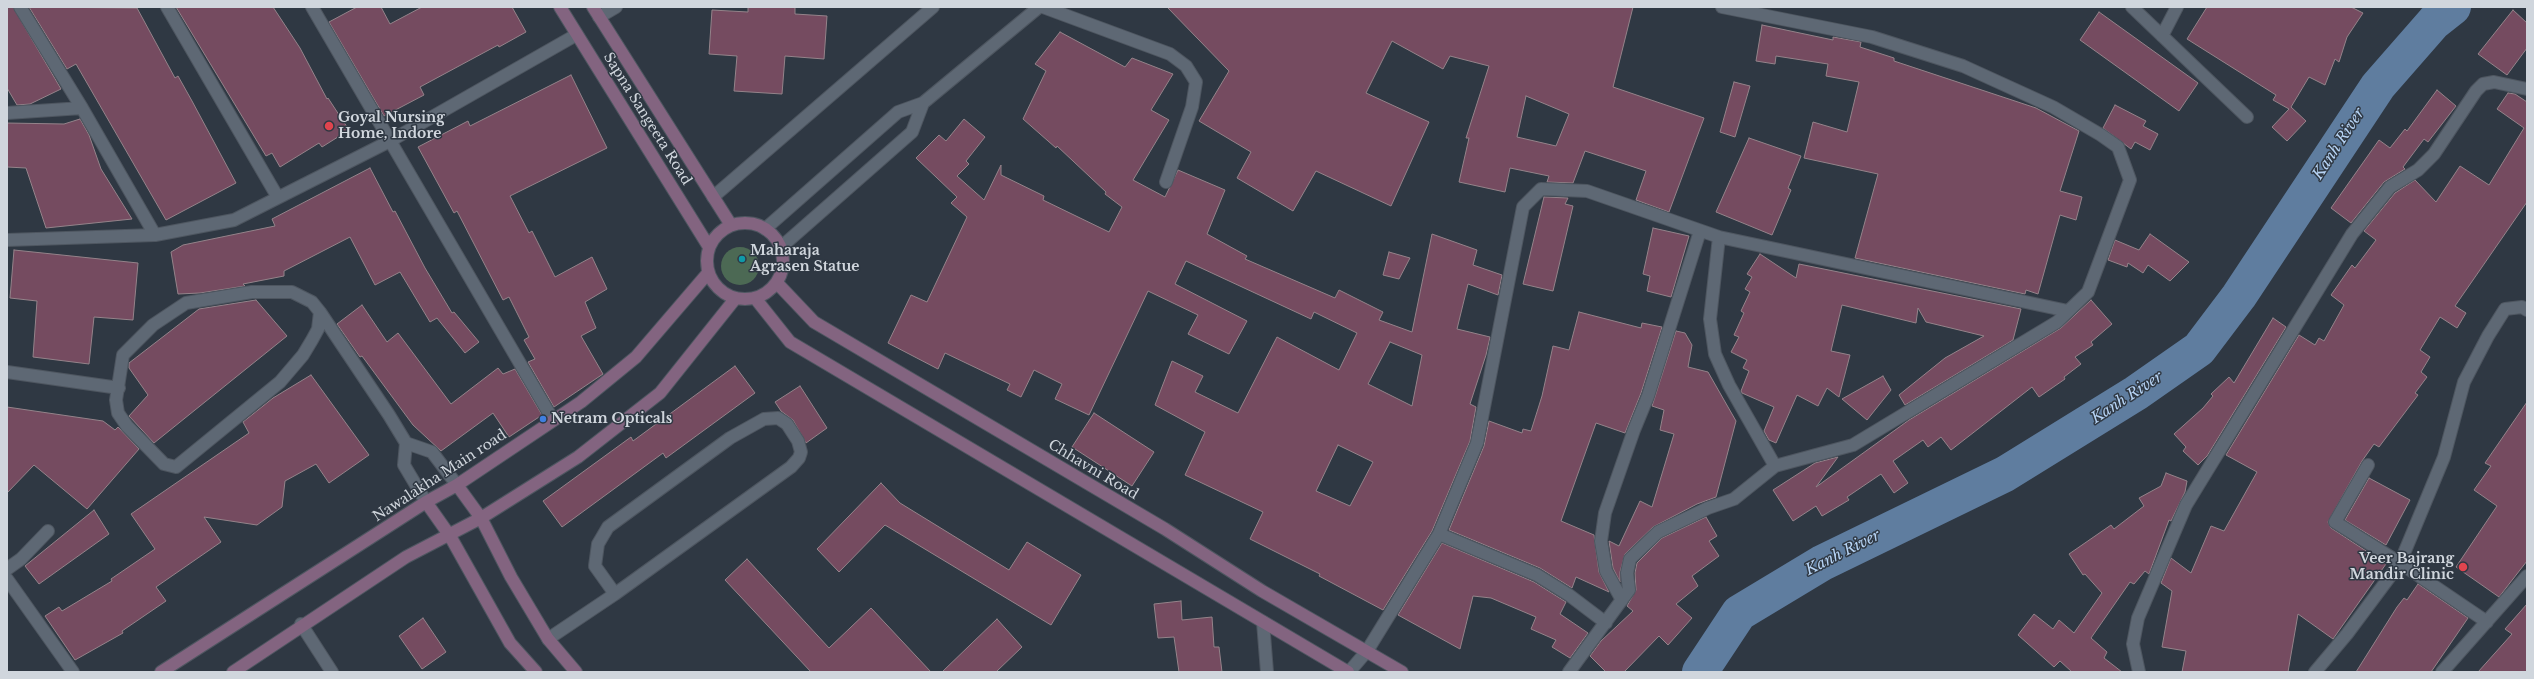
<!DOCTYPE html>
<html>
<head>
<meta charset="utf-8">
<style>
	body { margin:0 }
	#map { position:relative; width:2534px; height:679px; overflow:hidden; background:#2f3843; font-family:"Libre Baskerville",serif }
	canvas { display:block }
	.frame { position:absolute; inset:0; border:8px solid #d0d6dd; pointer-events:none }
</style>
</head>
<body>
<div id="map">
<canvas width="2534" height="679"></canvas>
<div class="frame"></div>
</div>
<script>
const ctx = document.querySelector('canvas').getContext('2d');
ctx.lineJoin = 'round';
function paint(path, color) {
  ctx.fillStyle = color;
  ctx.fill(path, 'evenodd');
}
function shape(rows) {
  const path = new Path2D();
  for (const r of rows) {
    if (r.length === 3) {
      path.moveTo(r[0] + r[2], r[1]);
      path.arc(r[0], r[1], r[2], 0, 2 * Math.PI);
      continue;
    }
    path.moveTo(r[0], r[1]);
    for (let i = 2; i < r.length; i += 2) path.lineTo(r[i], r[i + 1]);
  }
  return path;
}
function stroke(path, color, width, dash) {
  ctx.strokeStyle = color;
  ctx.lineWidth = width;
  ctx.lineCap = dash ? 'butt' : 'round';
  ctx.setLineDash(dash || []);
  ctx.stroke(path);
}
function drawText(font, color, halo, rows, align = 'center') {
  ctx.font = font + ' "Libre Baskerville",serif';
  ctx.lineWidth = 3;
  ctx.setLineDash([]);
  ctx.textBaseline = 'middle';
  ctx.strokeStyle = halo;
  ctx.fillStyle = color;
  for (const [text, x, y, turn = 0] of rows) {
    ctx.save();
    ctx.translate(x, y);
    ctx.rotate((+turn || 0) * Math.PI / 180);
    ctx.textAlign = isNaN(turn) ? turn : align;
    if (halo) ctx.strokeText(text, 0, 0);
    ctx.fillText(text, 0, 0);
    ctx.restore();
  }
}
paint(shape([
	[740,266,19]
]), '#4c6954');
stroke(shape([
	[1700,672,1739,613,1822,563,2005,474,2136,393,2199,349,2239,296,2378,86,2434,22,2453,7]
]), '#5f7d9f', 36);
const building = shape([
	[7,7,13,7,61,89,30,104,17,105,7,88,7,7],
	[29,7,137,8,175,78,178,76,192,101,236,183,166,220,76,64,67,69,29,7],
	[176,7,273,7,300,48,327,99,328,98,349,130,322,147,319,143,280,167,272,153,266,156,176,7],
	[357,7,381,7,390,24,422,7,512,7,526,32,499,47,498,45,420,87,424,95,384,116,329,22,357,7],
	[748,7,795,7,795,14,827,16,824,59,785,56,782,94,734,91,737,56,709,54,712,10,748,12,748,7],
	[1167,7,1633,7,1613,87,1704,118,1669,212,1636,200,1646,171,1585,151,1573,183,1547,182,1549,176,1510,168,1505,192,1459,182,1469,138,1466,138,1489,66,1450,56,1443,69,1392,41,1366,93,1429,122,1391,206,1316,171,1293,211,1237,178,1251,152,1199,121,1229,71,1167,7],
	[1526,96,1569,114,1556,146,1517,137,1526,96],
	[2207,7,2351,7,2363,13,2347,37,2339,62,2335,59,2325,85,2309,77,2291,107,2306,121,2287,141,2272,127,2289,109,2273,100,2276,95,2187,39,2207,7],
	[2513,10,2527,23,2527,48,2507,75,2478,54,2513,10],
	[2099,12,2198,83,2179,111,2080,40,2099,12],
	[1762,25,1833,40,1833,37,1861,42,1860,47,1894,58,1894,61,2036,108,2079,131,2060,191,2082,197,2076,220,2060,215,2038,294,2026,290,2025,294,1855,258,1878,174,1804,158,1813,122,1847,132,1859,82,1826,76,1828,64,1776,56,1775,64,1756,61,1762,25],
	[1060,32,1125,67,1132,58,1173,74,1151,110,1169,120,1133,180,1165,197,1178,170,1225,190,1207,234,1247,256,1245,259,1335,298,1339,290,1383,312,1379,320,1412,332,1432,234,1477,250,1473,265,1502,275,1498,295,1468,284,1457,329,1490,337,1486,355,1470,404,1476,407,1470,441,1432,531,1383,610,1319,576,1320,574,1250,539,1263,512,1185,475,1205,432,1155,405,1172,361,1203,376,1195,392,1238,413,1277,337,1339,370,1357,333,1314,312,1311,319,1186,261,1175,284,1247,321,1229,354,1188,334,1198,315,1148,291,1089,415,1055,399,1062,384,1034,370,1021,397,1007,390,1010,384,945,353,938,369,888,343,911,295,927,302,967,217,951,203,957,197,916,158,939,135,946,141,964,119,985,137,966,161,969,164,957,176,984,200,1001,165,1001,175,1044,196,1043,200,1109,232,1122,207,1105,194,1106,192,1057,146,1056,148,1023,119,1046,71,1035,64,1060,32],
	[1390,342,1422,355,1412,406,1368,384,1390,342],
	[1338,445,1373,462,1350,506,1316,491,1338,445],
	[571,75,607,148,510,196,529,233,532,231,555,277,592,257,607,289,585,302,596,328,581,336,603,374,554,407,528,362,535,359,524,340,529,337,509,297,503,300,457,211,454,213,418,147,468,121,470,126,571,75],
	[1734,82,1750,86,1735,137,1720,132,1734,82],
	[2437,90,2456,106,2428,142,2424,139,2403,167,2405,169,2384,182,2351,223,2331,208,2379,140,2390,148,2405,129,2407,131,2437,90],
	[2508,93,2515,94,2527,102,2527,202,2455,306,2466,313,2457,328,2440,317,2420,350,2430,357,2421,372,2427,377,2415,393,2418,395,2379,447,2374,444,2362,461,2328,522,2331,528,2386,564,2333,639,2298,614,2288,672,2182,672,2186,651,2162,647,2172,591,2161,583,2171,558,2191,573,2211,526,2224,531,2257,472,2226,455,2299,335,2315,345,2319,338,2324,341,2344,305,2331,295,2352,265,2355,268,2376,240,2364,231,2395,193,2415,180,2436,202,2460,166,2489,185,2524,128,2497,109,2508,93],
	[2115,105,2146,121,2143,126,2158,134,2150,150,2135,142,2131,149,2103,128,2115,105],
	[80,119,89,135,101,169,132,219,46,228,26,168,7,167,7,123,64,124,80,119],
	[1749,138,1801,156,1788,188,1791,190,1772,235,1716,212,1749,138],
	[370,168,393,212,395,211,425,268,452,313,454,312,479,342,465,353,437,318,430,322,400,272,375,285,350,237,284,271,284,276,243,284,245,286,200,293,178,294,171,252,183,245,275,226,272,219,370,168],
	[1544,197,1568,198,1565,204,1573,206,1553,291,1523,284,1544,197],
	[1653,228,1689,236,1671,297,1647,291,1650,276,1643,274,1653,228],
	[2150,234,2189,262,2170,281,2148,265,2143,273,2128,263,2127,267,2108,260,2115,240,2139,250,2150,234],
	[14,250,138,263,133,320,94,317,89,364,33,357,37,301,10,298,14,250],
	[1389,252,1410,258,1399,279,1383,275,1389,252],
	[1760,254,1796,278,1799,264,2021,309,2013,340,1905,405,1899,395,1945,358,1984,336,1926,322,1918,308,1916,323,1842,305,1831,351,1850,355,1839,397,1827,388,1818,406,1797,395,1776,443,1769,440,1764,431,1774,407,1742,393,1741,391,1749,371,1743,368,1747,360,1731,352,1739,337,1734,335,1744,313,1741,311,1750,292,1745,289,1752,277,1747,274,1760,254],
	[256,300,287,336,154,443,129,416,148,395,129,368,129,363,199,309,256,300],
	[2091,300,2112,324,2091,342,2093,345,2075,357,2081,364,2064,377,2065,379,2039,397,2032,387,1951,450,1941,437,1928,447,1923,440,1893,461,1908,483,1894,493,1881,474,1847,497,1849,500,1822,516,1816,506,1793,521,1773,490,1815,463,1838,457,1816,487,1909,420,2061,328,2091,300],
	[362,305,387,342,398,333,451,404,498,368,503,374,515,369,542,415,509,437,493,413,441,451,413,425,362,356,360,357,337,324,362,305],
	[1579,312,1641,328,1642,323,1662,327,1641,393,1625,433,1596,423,1561,521,1594,535,1599,572,1609,592,1576,577,1572,588,1540,568,1449,530,1484,446,1489,421,1522,433,1523,429,1531,431,1542,396,1553,346,1569,350,1579,312],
	[2273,318,2286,327,2207,456,2198,465,2183,451,2186,447,2174,434,2203,408,2213,396,2211,394,2229,377,2234,383,2273,318],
	[1676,331,1685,333,1692,345,1688,367,1708,372,1736,421,1716,497,1697,504,1653,527,1625,554,1620,572,1620,582,1613,568,1609,541,1619,546,1640,501,1652,507,1674,434,1660,430,1664,410,1652,406,1676,331],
	[735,366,755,393,666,458,663,453,562,527,543,501,631,437,633,441,735,366],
	[311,375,369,455,329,483,316,464,285,481,282,507,257,525,204,517,221,542,156,587,166,601,122,631,123,633,75,660,45,616,59,607,62,611,112,581,111,579,155,549,131,514,249,433,243,422,273,398,311,375],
	[1883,376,1891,390,1867,420,1842,399,1883,376],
	[800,386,827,428,806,443,793,420,781,411,775,402,800,386],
	[2527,402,2527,561,2499,597,2456,567,2497,506,2474,490,2491,466,2485,463,2527,402],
	[7,407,103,421,115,430,118,427,139,449,87,509,34,465,7,493,7,407],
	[1094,413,1154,452,1132,486,1072,447,1094,413],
	[2166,473,2187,481,2185,492,2171,521,2169,520,2149,574,2145,571,2134,584,2130,582,2091,638,2107,652,2104,658,2122,672,2072,672,2060,661,2054,667,2018,635,2034,614,2053,629,2059,620,2074,633,2102,593,2085,574,2083,575,2069,554,2111,525,2114,529,2144,506,2139,498,2161,486,2166,473],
	[2369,478,2410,500,2386,545,2345,520,2369,478],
	[881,483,900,503,1009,570,1027,542,1081,575,1051,625,885,525,839,572,817,549,881,483],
	[94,510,109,534,39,584,25,566,94,510],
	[1706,517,1717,536,1709,541,1719,556,1692,576,1698,586,1676,604,1692,618,1668,645,1659,636,1624,672,1606,672,1590,656,1601,641,1633,611,1627,606,1636,590,1635,573,1637,563,1662,538,1706,517],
	[1442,543,1534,582,1566,602,1560,614,1588,633,1570,658,1552,647,1556,640,1531,629,1536,617,1491,598,1473,596,1460,649,1398,615,1442,543],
	[747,559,829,648,871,608,931,672,811,672,725,580,747,559],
	[2418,584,2468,618,2431,672,2356,672,2397,607,2404,598,2407,600,2418,584],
	[1181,601,1182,620,1212,617,1214,647,1219,647,1222,672,1179,672,1174,637,1158,638,1154,604,1181,601],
	[2527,604,2527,672,2478,672,2512,634,2505,629,2527,604],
	[423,618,446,652,422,669,399,636,423,618],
	[997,619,1022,647,996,672,942,672,997,619]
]);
paint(building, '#754b60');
stroke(building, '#94838a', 1);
const service = shape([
	[548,639,615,594,595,566,598,544,608,527,730,438,764,419,778,418,787,424,798,441,801,452,799,458,791,467,615,594]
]);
const minor = shape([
	[20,7,82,108,155,235],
	[167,7,277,196],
	[312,7,553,420],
	[1043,7,1170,54,1186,66,1196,82,1192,107,1166,182],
	[2132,7,2247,117],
	[599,17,616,7],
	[2162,36,2177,7],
	[7,113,82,108],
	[713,197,933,7],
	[1719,237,1710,319,1715,354,1729,385,1775,466],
	[7,240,155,235,234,220,390,141,576,35],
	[320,312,318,329,312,340,303,355,280,382,176,467,164,464,127,426,118,413,116,400,123,355,153,325,186,303,252,292,292,292,312,302,320,312,389,415,406,443,404,465,426,502],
	[7,372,119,388],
	[406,443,432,452,457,485],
	[2368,465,2335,522,2400,563,2487,622],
	[1439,534,1537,575,1569,595,1606,623],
	[7,569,21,559,48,531],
	[7,579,73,672],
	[1622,600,1606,571,1601,541,1605,513,1634,430,1648,396,1700,231],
	[1263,622,1267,672],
	[301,624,332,672],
	[1349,672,1367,651,1439,534,1477,443,1523,207,1541,189,1587,191,1719,237,2068,311],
	[1569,672,1629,590,1627,573,1630,559,1658,532,1708,508,1734,499,1775,466,1853,445,2057,322,2088,292,2130,180,2118,147,2101,135,2053,107,1963,66,1872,37,1722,7],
	[2139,672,2133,644,2138,618,2186,505,2352,234,2390,187,2418,170,2434,154,2476,91,2483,84,2494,82,2527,89],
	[2315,672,2347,634,2400,563,2444,457,2464,382,2488,336,2505,309,2522,307,2527,310],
	[2442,672,2527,576]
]);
const tertiary = shape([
	[765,229,898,112,923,103,1039,7],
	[780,248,912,132,923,103]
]);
const secondary = shape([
	[560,7,709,247],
	[593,7,731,225],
	[745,261,38],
	[777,283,814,322,1165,529,1262,591,1402,672],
	[755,298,790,342,1348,672],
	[457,485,481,518,511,577,548,639,576,672],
	[426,502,450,536,510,643,536,672],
	[161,672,426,502,457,485,581,402,636,357,708,273],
	[233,672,406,557,481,518,578,457,660,393,735,299]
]);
stroke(service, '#4e5660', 14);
stroke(minor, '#4e5660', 14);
stroke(tertiary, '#4e5660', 14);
stroke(secondary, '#4e5660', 14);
stroke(service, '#5e6874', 12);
stroke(minor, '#5e6874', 12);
stroke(tertiary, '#5e6874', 12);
stroke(secondary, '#836480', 12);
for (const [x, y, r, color] of [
	[329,126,5,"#e0444e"],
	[742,259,4,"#0f9aa8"],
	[543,419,4,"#3f7fe0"],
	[2463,567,5,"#e0444e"]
]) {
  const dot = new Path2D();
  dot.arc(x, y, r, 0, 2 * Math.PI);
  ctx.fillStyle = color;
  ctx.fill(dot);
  stroke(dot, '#2f3843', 1.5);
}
drawText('bold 14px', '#d0d6dd', '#2f3843', [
	["Goyal Nursing",338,118],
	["Home, Indore",338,134],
	["Maharaja",750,251],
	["Agrasen Statue",750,267],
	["Netram Opticals",551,419],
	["Veer Bajrang",2454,559,"right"],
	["Mandir Clinic",2454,575,"right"]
], 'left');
drawText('14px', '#d0d6dd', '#2f3843', [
	["Sapna Sangeeta Road",647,119,58],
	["Chhavni Road",1093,470,31],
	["Nawalakha Main road",440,476,-33]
]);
drawText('italic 15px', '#b6d3f4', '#2f3843', [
	["Kanh River",2339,144,-57],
	["Kanh River",2127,398,-33],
	["Kanh River",1843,553,-27]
]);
</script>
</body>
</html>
